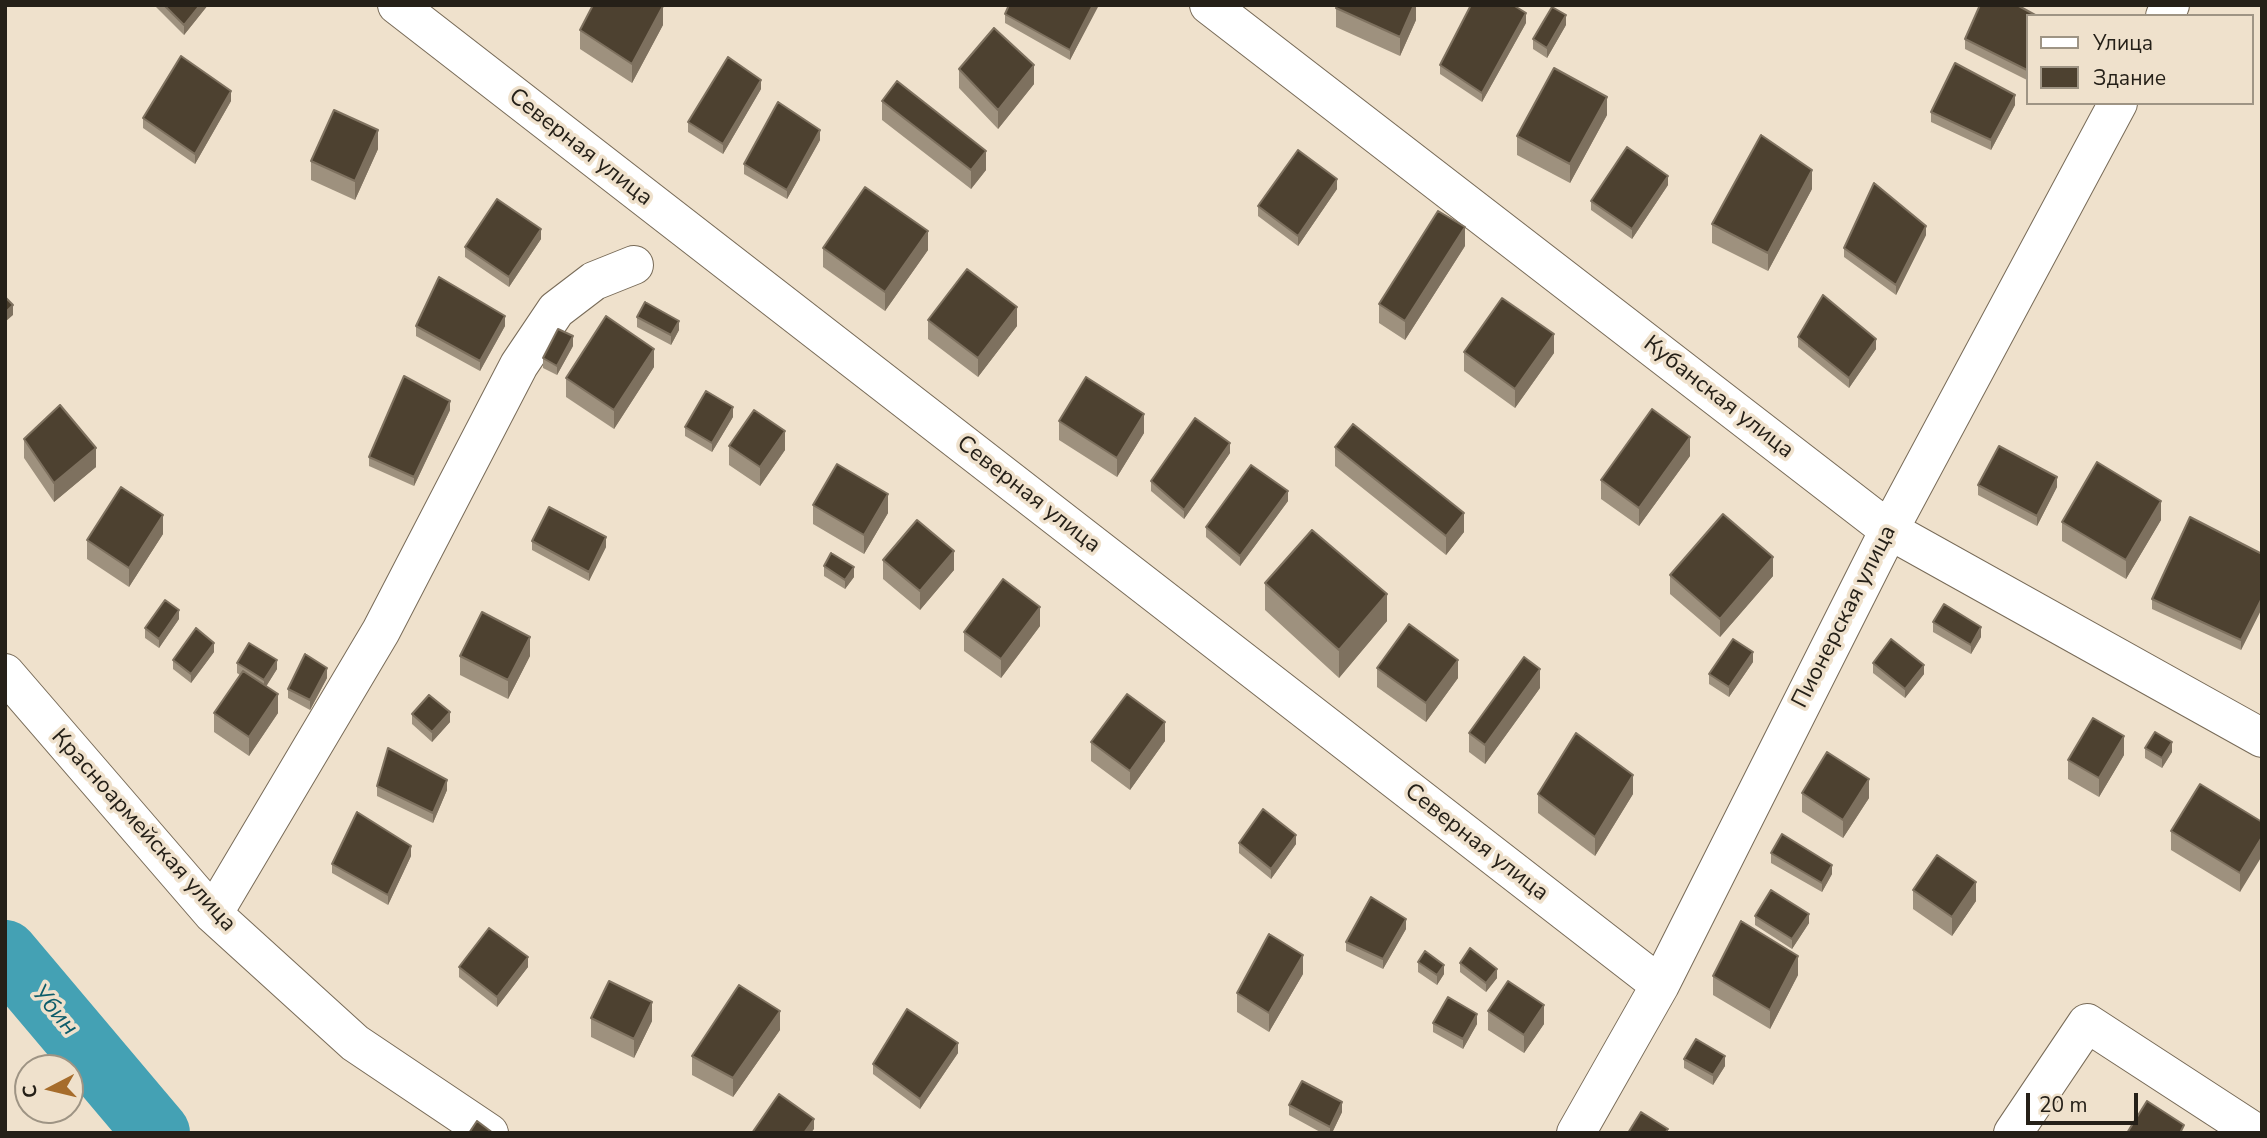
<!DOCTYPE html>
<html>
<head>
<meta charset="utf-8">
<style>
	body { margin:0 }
	#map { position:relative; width:2267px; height:1138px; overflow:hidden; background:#efe1cc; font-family:"Nunito Sans",sans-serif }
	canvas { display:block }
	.frame { position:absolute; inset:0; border:7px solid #252018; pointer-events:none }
	.legend { position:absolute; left:2026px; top:14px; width:228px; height:91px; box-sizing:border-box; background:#efe1cc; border:2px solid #9e9484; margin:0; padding:9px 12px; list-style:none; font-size:21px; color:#252018 }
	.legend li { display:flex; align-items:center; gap:14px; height:35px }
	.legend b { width:35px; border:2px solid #9e9484 }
	.north { position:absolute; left:14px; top:1054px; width:70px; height:70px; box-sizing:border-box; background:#efe1cc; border:2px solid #9e9484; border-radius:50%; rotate:263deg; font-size:19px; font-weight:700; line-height:28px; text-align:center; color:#252018 }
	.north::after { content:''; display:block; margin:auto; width:24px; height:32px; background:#a66c2b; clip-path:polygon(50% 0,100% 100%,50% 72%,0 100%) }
	.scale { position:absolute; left:2026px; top:1093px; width:112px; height:32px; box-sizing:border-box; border:4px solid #252018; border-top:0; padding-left:9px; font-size:21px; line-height:24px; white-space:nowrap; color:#252018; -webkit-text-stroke:5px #efe1cc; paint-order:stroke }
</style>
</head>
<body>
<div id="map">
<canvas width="2267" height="1138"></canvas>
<div class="frame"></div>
<ul class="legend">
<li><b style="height:9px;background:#fff"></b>Улица</li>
<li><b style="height:19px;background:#4d4130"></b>Здание</li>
</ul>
<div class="north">С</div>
<div class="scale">20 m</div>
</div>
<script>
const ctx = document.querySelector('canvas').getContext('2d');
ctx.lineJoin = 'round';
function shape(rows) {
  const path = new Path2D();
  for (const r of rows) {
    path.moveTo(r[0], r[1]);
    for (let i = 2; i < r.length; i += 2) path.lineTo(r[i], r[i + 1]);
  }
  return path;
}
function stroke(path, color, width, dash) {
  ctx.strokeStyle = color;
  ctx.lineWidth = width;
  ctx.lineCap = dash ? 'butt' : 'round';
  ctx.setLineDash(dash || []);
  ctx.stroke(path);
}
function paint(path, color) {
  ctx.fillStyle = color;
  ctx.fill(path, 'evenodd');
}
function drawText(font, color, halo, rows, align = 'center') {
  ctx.font = font + ' "Nunito Sans",sans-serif';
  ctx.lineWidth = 7;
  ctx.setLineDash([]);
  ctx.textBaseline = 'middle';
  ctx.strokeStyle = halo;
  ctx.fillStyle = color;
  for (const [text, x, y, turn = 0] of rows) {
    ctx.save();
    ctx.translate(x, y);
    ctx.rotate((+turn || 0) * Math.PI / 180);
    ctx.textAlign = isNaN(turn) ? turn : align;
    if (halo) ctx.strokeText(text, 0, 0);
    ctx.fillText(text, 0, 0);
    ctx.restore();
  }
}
stroke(shape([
	[5,953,157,1133]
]), '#44a1b4', 66);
const minor = shape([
	[397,5,1660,985],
	[1209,5,1889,530,2262,738],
	[2165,16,2170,5],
	[5,673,213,914,355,1043,489,1133],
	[213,914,381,631,519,365,556,310,594,281,634,265],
	[1576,1133,1660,985,1889,530,2118,103],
	[2013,1133,2087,1023,2256,1133]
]);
stroke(minor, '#786b58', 40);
stroke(minor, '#fff', 38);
paint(shape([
	[154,5,208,5,184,35],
	[1098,5,1070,60,1005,23,1005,14],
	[1416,5,1416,20,1400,56,1336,27,1336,8],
	[2037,16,2027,80,1965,49,1965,39],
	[1526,23,1482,102,1440,74,1440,65],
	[663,25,632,83,580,49,580,30],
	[1566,25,1547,58,1533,49,1533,39],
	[959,69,1034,84,998,129,959,88],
	[761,89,723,154,688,132,688,122],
	[231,101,195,164,143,128,143,118],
	[882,101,986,170,971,189,882,120],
	[2015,105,1991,150,1931,122,1931,112],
	[1607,115,1570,183,1517,155,1517,136],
	[820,140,787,199,744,174,744,164],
	[378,149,355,200,311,180,311,161],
	[1668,185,1632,239,1591,210,1591,201],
	[1337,189,1298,246,1258,216,1258,206],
	[1812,189,1768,271,1712,243,1712,224],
	[1926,235,1896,295,1844,257,1844,248],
	[541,239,509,287,465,257,465,247],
	[1465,246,1405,340,1379,323,1379,304],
	[823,248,928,250,885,311,823,267],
	[637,317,679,330,671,345,637,327],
	[928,320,1017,326,978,377,928,339],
	[416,326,505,326,480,371,416,336],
	[1798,337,1876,349,1849,388,1798,347],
	[573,346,557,375,543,368,543,358],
	[1464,352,1554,353,1515,408,1464,371],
	[654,367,614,429,566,397,566,378],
	[450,410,414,486,369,466,369,457],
	[733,417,712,452,685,436,685,427],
	[1059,421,1144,433,1117,477,1059,440],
	[24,439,96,467,54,502,24,458],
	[729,446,785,450,760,486,729,465],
	[1335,447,1464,532,1446,555,1335,466],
	[1230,453,1184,519,1151,491,1151,481],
	[1690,456,1639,526,1601,499,1601,480],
	[1978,485,2057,487,2037,526,1978,495],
	[1288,501,1240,566,1206,537,1206,527],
	[813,505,888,513,864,554,813,524],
	[2161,520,2126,579,2062,541,2062,522],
	[163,534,129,587,87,559,87,540],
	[532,541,606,547,589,581,532,550],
	[2262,554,2262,608,2241,650,2152,609,2152,599],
	[883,560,954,570,920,610,883,579],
	[824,566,854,577,845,589,824,576],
	[1670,575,1773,576,1720,637,1670,594],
	[1265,583,1387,621,1339,678,1265,610],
	[179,619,159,648,145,638,145,628],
	[1933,622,1981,637,1971,654,1933,632],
	[1040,626,1001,678,964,651,964,632],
	[214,652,191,683,173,669,173,660],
	[460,656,530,656,508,699,460,675],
	[1753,662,1729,697,1709,684,1709,674],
	[237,663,277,669,266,686,278,713,249,756,214,732,214,713,240,675,237,673],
	[1873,663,1924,674,1905,698,1873,673],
	[1377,668,1458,678,1426,722,1377,687],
	[327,678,310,710,288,698,288,689],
	[1540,688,1485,764,1469,752,1469,733],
	[412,714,450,722,432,742,412,724],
	[1165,741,1130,790,1091,761,1091,742],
	[2145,748,2172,752,2162,768,2145,758],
	[2124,755,2099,797,2068,779,2068,760],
	[377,786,447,790,433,823,377,796],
	[1802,793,1869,798,1843,838,1802,812],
	[1538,794,1633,794,1595,856,1538,813],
	[2262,822,2240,892,2171,850,2171,831],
	[1239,843,1296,844,1271,879,1239,853],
	[1771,853,1832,874,1822,892,1771,863],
	[411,856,388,905,332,873,332,864],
	[1913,890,1976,901,1952,936,1913,909],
	[1755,916,1809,923,1792,949,1755,925],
	[1406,929,1383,969,1346,951,1346,942],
	[1418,962,1444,974,1437,985,1418,972],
	[1460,963,1497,978,1486,992,1460,972],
	[459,967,528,967,497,1007,459,977],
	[1303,974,1269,1032,1237,1012,1237,993],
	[1798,975,1770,1029,1713,995,1713,976],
	[1488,1011,1544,1024,1524,1053,1488,1030],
	[591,1018,652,1021,634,1058,591,1037],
	[1433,1023,1477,1024,1463,1049,1433,1032],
	[780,1030,733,1097,692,1075,692,1056],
	[958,1053,920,1109,873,1074,873,1064],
	[1684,1059,1725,1066,1713,1085,1684,1068],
	[1289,1105,1342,1112,1332,1133,1322,1133,1289,1115]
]), '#9e917e');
paint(shape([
	[200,5,208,5,184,35,184,25],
	[1093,5,1098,5,1098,7,1070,60,1070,50],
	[1414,5,1416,5,1416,20,1400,56,1400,37],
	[663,6,663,25,632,83,632,64],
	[1526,13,1526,23,1482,102,1482,93],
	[1566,15,1566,25,1547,58,1547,48],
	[1034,65,1034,84,998,129,998,110],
	[761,80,761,89,723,154,723,144],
	[231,91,231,101,195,164,195,154],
	[2015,95,2015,105,1991,150,1991,140],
	[1607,97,1607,115,1570,183,1570,164],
	[378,130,378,149,355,200,355,181],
	[820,130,820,140,787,199,787,190],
	[986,151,986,170,971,189,971,170],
	[1812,170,1812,189,1768,271,1768,253],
	[1668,176,1668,185,1632,239,1632,229],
	[1337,179,1337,189,1298,246,1298,236],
	[1926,226,1926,235,1896,295,1896,285],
	[1465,227,1465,246,1405,340,1405,321],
	[541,229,541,239,509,287,509,277],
	[928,231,928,250,885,311,885,292],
	[13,305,13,315,5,322,5,313],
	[1017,307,1017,326,978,377,978,358],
	[505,316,505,326,480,371,480,361],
	[679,321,679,330,671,345,671,335],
	[1554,334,1554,353,1515,408,1515,389],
	[573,336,573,346,557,375,557,366],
	[1876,339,1876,349,1849,388,1849,378],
	[654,349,654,367,614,429,614,410],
	[450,401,450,410,414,486,414,477],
	[733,407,733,417,712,452,712,443],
	[1144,414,1144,433,1117,477,1117,458],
	[785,431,785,450,760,486,760,467],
	[1690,437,1690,456,1639,526,1639,508],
	[1230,443,1230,453,1184,519,1184,510],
	[96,448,96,467,54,502,54,483],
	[2057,477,2057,487,2037,526,2037,516],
	[1288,491,1288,501,1240,566,1240,556],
	[888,494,888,513,864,554,864,535],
	[2161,501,2161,520,2126,579,2126,560],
	[1464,513,1464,532,1446,555,1446,536],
	[163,515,163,534,129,587,129,568],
	[606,537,606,547,589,581,589,572],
	[954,551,954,570,920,610,920,591],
	[1773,557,1773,576,1720,637,1720,619],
	[854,567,854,577,845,589,845,580],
	[1387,594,1387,621,1339,678,1339,650],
	[2262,598,2262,608,2241,650,2241,640],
	[1040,607,1040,626,1001,678,1001,659],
	[179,610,179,619,159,648,159,639],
	[1981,627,1981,637,1971,654,1971,645],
	[530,637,530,656,508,699,508,680],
	[214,643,214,652,191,683,191,674],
	[1753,652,1753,662,1729,697,1729,687],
	[277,660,277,669,264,690,264,680],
	[1458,660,1458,678,1426,722,1426,703],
	[1924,665,1924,674,1905,698,1905,689],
	[327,668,327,678,310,710,310,700],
	[1540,669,1540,688,1485,764,1485,745],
	[278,694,278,713,249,756,249,737],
	[450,712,450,722,432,742,432,732],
	[1165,722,1165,741,1130,790,1130,771],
	[2124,736,2124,755,2099,797,2099,778],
	[2172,742,2172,752,2162,768,2162,758],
	[1633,775,1633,794,1595,856,1595,837],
	[1869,779,1869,798,1843,838,1843,820],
	[447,780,447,790,433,823,433,813],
	[1296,835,1296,844,1271,879,1271,869],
	[2262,837,2262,856,2240,892,2240,873],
	[411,846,411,856,388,905,388,895],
	[1832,865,1832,874,1822,892,1822,883],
	[1976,882,1976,901,1952,936,1952,917],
	[1809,914,1809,923,1792,949,1792,939],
	[1406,919,1406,929,1383,969,1383,959],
	[1303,955,1303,974,1269,1032,1269,1013],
	[1798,956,1798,975,1770,1029,1770,1010],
	[528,957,528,967,497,1007,497,997],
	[1444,965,1444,974,1437,985,1437,975],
	[1497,969,1497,978,1486,992,1486,983],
	[652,1002,652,1021,634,1058,634,1039],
	[1544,1005,1544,1024,1524,1053,1524,1035],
	[780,1011,780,1030,733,1097,733,1078],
	[1477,1014,1477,1024,1463,1049,1463,1039],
	[958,1043,958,1053,920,1109,920,1099],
	[1725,1056,1725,1066,1713,1085,1713,1075],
	[1342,1102,1342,1112,1332,1133,1330,1133,1330,1127],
	[814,1119,814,1129,811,1133,804,1133]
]), '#7e715f');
const building = shape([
	[164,5,200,5,184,25,164,5],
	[593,5,660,5,663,6,632,64,580,30,593,5],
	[1009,5,1093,5,1070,50,1005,14,1009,5],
	[1337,5,1414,5,1400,37,1336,8,1337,5],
	[1471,5,1513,5,1526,13,1482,93,1440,65,1471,5],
	[1980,5,2017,5,2037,16,2027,16,2027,70,1965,39,1980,5],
	[1552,7,1566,15,1547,48,1533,39,1552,7],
	[994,28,1034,65,998,110,959,69,994,28],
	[181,56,231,91,195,154,143,118,181,56],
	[728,57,761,80,723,144,688,122,728,57],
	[1955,63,2015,95,1991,140,1931,112,1955,63],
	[1554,68,1607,97,1570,164,1517,136,1554,68],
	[897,81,986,151,971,170,882,101,897,81],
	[778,102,820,130,787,190,744,164,778,102],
	[334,110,378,130,355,181,311,161,334,110],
	[1761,135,1812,170,1768,253,1712,224,1761,135],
	[1627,147,1668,176,1632,229,1591,201,1627,147],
	[1298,150,1337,179,1298,236,1258,206,1298,150],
	[1874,183,1926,226,1896,285,1844,248,1874,183],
	[865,187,928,231,885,292,823,248,865,187],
	[497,199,541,229,509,277,465,247,497,199],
	[1438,211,1465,227,1405,321,1379,304,1438,211],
	[967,269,1017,307,978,358,928,320,967,269],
	[439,277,505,316,480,361,416,326,439,277],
	[1823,295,1876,339,1849,378,1798,337,1823,295],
	[5,297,13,305,5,313,5,297],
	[1502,298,1554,334,1515,389,1464,352,1502,298],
	[645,302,679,321,671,335,637,317,645,302],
	[606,316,654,349,614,410,566,378,606,316],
	[558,329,573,336,557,366,543,358,558,329],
	[404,376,450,401,414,477,369,457,404,376],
	[1086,377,1144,414,1117,458,1059,421,1086,377],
	[706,391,733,407,712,443,685,427,706,391],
	[60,405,96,448,54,483,24,439,60,405],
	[1652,409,1690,437,1639,508,1601,480,1652,409],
	[754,410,785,431,760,467,729,446,754,410],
	[1195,418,1230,443,1184,510,1151,481,1195,418],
	[1353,424,1464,513,1446,536,1335,447,1353,424],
	[1999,446,2057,477,2037,516,1978,485,1999,446],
	[2097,462,2161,501,2126,560,2062,522,2097,462],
	[837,464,888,494,864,535,813,505,837,464],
	[1251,465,1288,491,1240,556,1206,527,1251,465],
	[121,487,163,515,129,568,87,540,121,487],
	[549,507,606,537,589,572,532,541,549,507],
	[1723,514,1773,557,1720,619,1670,575,1723,514],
	[2190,517,2262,554,2262,598,2241,640,2152,599,2190,517],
	[917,520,954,551,920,591,883,560,917,520],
	[1312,530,1387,594,1339,650,1265,583,1312,530],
	[831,553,854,567,845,580,824,566,831,553],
	[1003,579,1040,607,1001,659,964,632,1003,579],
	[165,600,179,610,159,639,145,628,165,600],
	[1944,604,1981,627,1971,645,1933,622,1944,604],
	[482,612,530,637,508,680,460,656,482,612],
	[1409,624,1458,660,1426,703,1377,668,1409,624],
	[196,628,214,643,191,674,173,660,196,628],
	[1733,639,1753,652,1729,687,1709,674,1733,639],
	[1891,639,1924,665,1905,689,1873,663,1891,639],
	[249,643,277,660,264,680,237,663,249,643],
	[305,654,327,668,310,700,288,689,305,654],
	[1524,657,1540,669,1485,745,1469,733,1524,657],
	[243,671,278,694,249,737,214,713,243,671],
	[1127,694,1165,722,1130,771,1091,742,1127,694],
	[429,695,450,712,432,732,412,714,429,695],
	[2093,718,2124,736,2099,778,2068,760,2093,718],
	[2155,732,2172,742,2162,758,2145,748,2155,732],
	[1576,733,1633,775,1595,837,1538,794,1576,733],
	[388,748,447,780,433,813,377,786,388,748],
	[1827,752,1869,779,1843,820,1802,793,1827,752],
	[2200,784,2262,822,2262,837,2240,873,2171,831,2200,784],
	[1263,809,1296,835,1271,869,1239,843,1263,809],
	[357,812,411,846,388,895,332,864,357,812],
	[1782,834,1832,865,1822,883,1771,853,1782,834],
	[1937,855,1976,882,1952,917,1913,890,1937,855],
	[1771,890,1809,914,1792,939,1755,916,1771,890],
	[1371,897,1406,919,1383,959,1346,942,1371,897],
	[1741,921,1798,956,1770,1010,1713,976,1741,921],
	[489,928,528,957,497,997,459,967,489,928],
	[1269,934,1303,955,1269,1013,1237,993,1269,934],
	[1470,948,1497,969,1486,983,1460,963,1470,948],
	[1425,951,1444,965,1437,975,1418,962,1425,951],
	[609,981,652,1002,634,1039,591,1018,609,981],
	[1508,981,1544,1005,1524,1035,1488,1011,1508,981],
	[739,985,780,1011,733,1078,692,1056,739,985],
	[1448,997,1477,1014,1463,1039,1433,1023,1448,997],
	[907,1009,958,1043,920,1099,873,1064,907,1009],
	[1696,1039,1725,1056,1713,1075,1684,1059,1696,1039],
	[1302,1081,1342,1102,1330,1127,1289,1105,1302,1081],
	[779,1094,814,1119,804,1133,752,1133,779,1094],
	[2147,1101,2184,1125,2180,1133,2127,1133,2147,1101],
	[1641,1112,1668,1129,1665,1133,1628,1133,1641,1112],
	[477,1121,493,1133,469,1133,477,1121]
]);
paint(building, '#4d4130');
stroke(building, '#7e715f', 2);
drawText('23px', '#252018', '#efe1cc', [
	["Северная улица",580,148,38],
	["Кубанская улица",1718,398,38],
	["Северная улица",1028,495,38],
	["Пионерская улица",1845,617,-63],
	["Красноармейская улица",143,831,48],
	["Северная улица",1476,843,38]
]);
drawText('italic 24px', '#0d5c6a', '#efe1cc', [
	["Убин",54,1011,50]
]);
</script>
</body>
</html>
